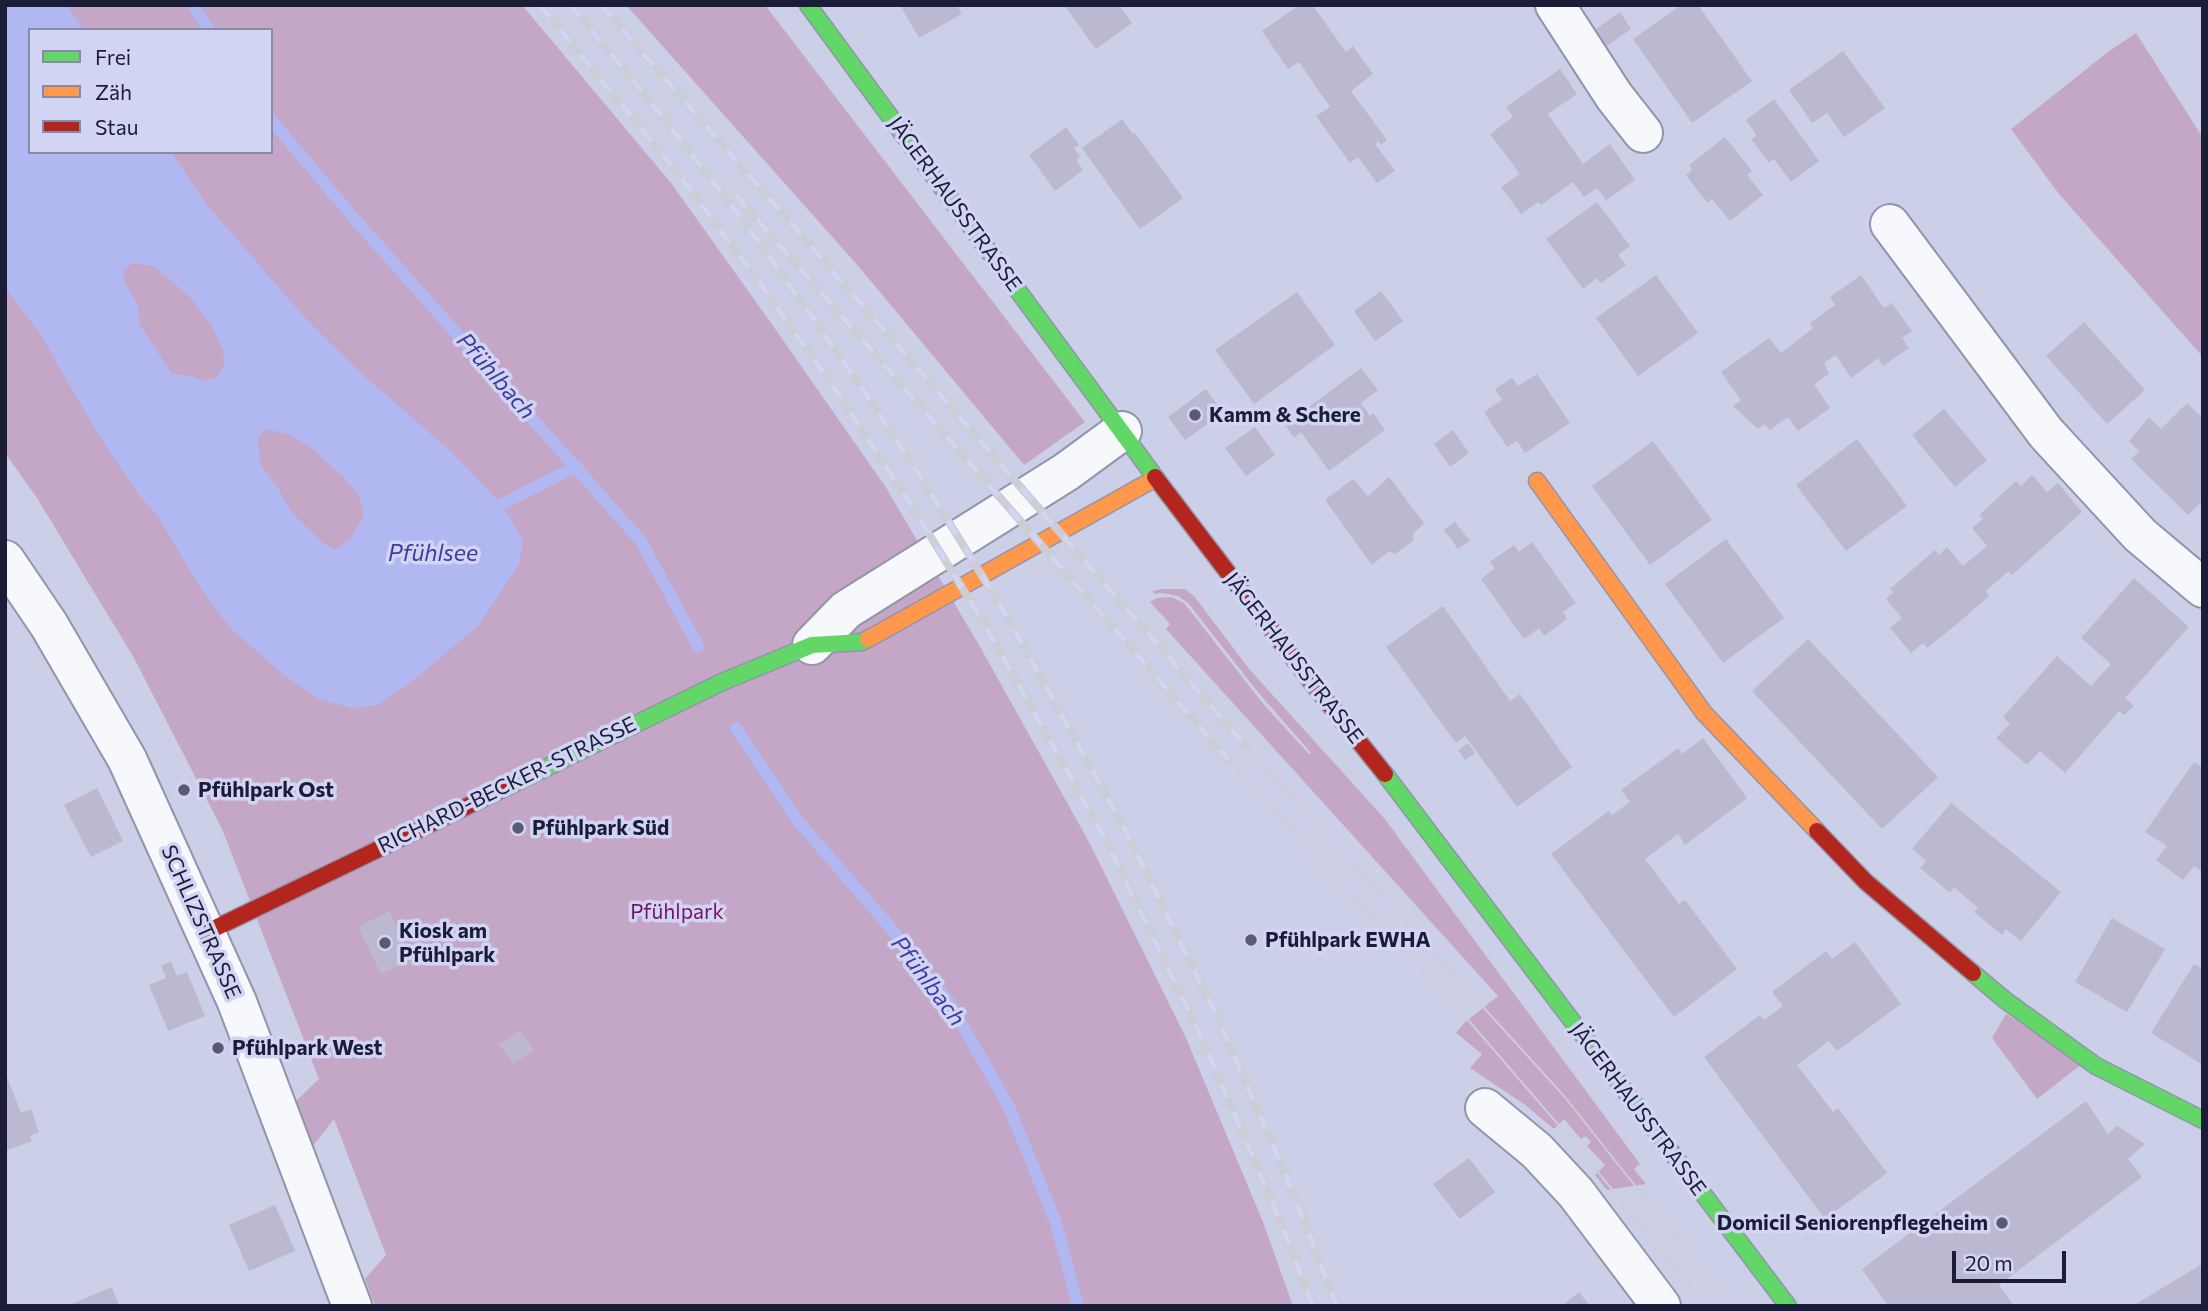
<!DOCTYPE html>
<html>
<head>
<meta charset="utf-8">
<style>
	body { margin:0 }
	#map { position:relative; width:2208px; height:1311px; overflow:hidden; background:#cccfe8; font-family:Commissioner,sans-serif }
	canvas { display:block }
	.frame { position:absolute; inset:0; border:7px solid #1b1d38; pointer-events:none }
	.legend { position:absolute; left:28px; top:28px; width:245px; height:126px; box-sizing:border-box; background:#d1d5f3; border:2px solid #888ba8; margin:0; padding:9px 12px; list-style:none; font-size:21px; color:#1b1d38 }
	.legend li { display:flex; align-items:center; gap:14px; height:35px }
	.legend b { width:35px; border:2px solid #888ba8 }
	.scale { position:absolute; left:1952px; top:1251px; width:114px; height:32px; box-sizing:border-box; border:4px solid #1b1d38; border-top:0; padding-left:9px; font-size:21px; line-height:24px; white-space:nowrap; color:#1b1d38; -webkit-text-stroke:5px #d1d5f3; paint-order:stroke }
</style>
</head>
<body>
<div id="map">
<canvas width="2208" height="1311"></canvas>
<div class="frame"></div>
<ul class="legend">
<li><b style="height:9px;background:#63d668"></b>Frei</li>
<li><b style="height:9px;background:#ff974d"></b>Zäh</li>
<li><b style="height:9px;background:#b3261e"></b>Stau</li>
</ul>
<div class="scale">20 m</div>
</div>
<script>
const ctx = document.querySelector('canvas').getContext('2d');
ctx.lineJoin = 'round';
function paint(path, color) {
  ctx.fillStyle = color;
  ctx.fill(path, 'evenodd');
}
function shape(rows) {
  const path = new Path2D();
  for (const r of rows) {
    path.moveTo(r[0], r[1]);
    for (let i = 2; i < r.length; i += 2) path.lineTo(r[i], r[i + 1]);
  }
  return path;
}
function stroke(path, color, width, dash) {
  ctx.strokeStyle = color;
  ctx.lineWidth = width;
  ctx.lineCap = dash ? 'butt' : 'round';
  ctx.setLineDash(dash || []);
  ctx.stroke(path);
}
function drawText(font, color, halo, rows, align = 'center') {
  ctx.font = font + ' Commissioner,sans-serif';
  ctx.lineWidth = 7;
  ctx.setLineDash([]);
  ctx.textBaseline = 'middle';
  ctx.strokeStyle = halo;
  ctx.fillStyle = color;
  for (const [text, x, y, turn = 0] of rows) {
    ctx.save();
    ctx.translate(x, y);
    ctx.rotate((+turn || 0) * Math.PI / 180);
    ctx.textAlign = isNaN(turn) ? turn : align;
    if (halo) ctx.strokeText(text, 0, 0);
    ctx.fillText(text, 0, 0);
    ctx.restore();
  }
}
paint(shape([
	[5,5,522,5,671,183,771,323,885,486,979,645,1089,842,1186,1038,1263,1222,1293,1306,375,1306,365,1279,386,1255,334,1119,312,1147,295,1102,319,1079,222,829,134,658,37,498,5,453],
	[30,30,271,30,271,152,30,152],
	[626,5,765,5,1085,422,1024,465,859,267],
	[2136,33,2203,138,2203,357,2059,194,2011,129,2108,52],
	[1162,589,1185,589,1194,596,1250,670,1384,818,1640,1164,1634,1169,1646,1184,1607,1190,1595,1175,1605,1165,1587,1146,1591,1142,1586,1136,1581,1139,1564,1119,1554,1129,1524,1104,1470,1068,1482,1054,1456,1033,1464,1023,1498,996,1166,629,1170,624,1150,602,1157,598,1171,597,1184,603,1265,706,1309,754,1311,753,1257,691,1188,603,1178,596,1162,593,1154,594,1153,591],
	[2006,1014,2083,1063,2037,1099,1992,1038]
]), '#c4a6c7');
paint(shape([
	[5,5,67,5,84,30,30,30,30,152,171,152,207,205,309,322,361,373,445,446,502,504,523,540,519,564,480,624,414,680,377,705,353,708,321,700,286,677,229,627,199,586,159,518,139,495,101,439,40,334,5,287],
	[133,263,153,266,189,296,213,328,223,350,224,364,218,377,205,381,191,376,172,374,140,325,137,304,125,283,123,271],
	[265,429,288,434,310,447,342,476,358,494,364,515,350,540,336,549,324,544,291,512,278,488,261,465,258,439]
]), '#b0b7f1');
stroke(shape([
	[193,5,209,30],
	[271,120,353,217,641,541,698,646],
	[502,504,577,466],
	[736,728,798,821,884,920,950,1003,1009,1107,1056,1223,1078,1306]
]), '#b0b7f1', 12);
paint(shape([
	[900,5,957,5,962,14,919,38],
	[1064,5,1119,5,1132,23,1096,49],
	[1299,5,1316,5,1314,7,1346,52,1353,46,1373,74,1351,91,1387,140,1381,145,1378,141,1375,144,1395,171,1377,183,1358,157,1350,163,1316,116,1330,107,1299,62,1288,69,1262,31],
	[1681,5,1698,5,1752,81,1692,123,1633,39],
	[1620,12,1631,29,1604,48,1593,31],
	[1843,51,1885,108,1844,137,1827,113,1812,123,1789,90],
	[1560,69,1577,94,1548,114,1583,164,1610,144,1635,180,1606,200,1597,188,1584,197,1573,182,1541,205,1538,202,1521,214,1501,187,1520,174,1490,134,1513,117,1506,107],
	[1774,99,1819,161,1791,182,1774,159,1769,163,1751,139,1757,136,1746,120],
	[1122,119,1133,134,1135,133,1183,198,1140,229,1082,148],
	[1066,127,1079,145,1074,148,1080,157,1076,160,1083,170,1055,191,1029,155],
	[1725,137,1752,171,1747,175,1763,195,1730,221,1712,199,1707,203,1686,175,1692,170,1689,165],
	[1597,202,1630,246,1618,255,1626,265,1601,283,1597,278,1583,289,1546,239],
	[1656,275,1698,333,1638,376,1596,318],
	[1861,275,1884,308,1892,303,1912,331,1902,338,1909,348,1883,366,1878,358,1851,378,1836,355,1824,363,1829,374,1814,384,1830,408,1798,431,1788,417,1770,430,1765,424,1758,429,1733,406,1741,400,1721,372,1769,338,1781,353,1813,328,1810,323,1835,305,1830,297],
	[1381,291,1403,321,1375,341,1354,311],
	[1297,292,1335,345,1254,404,1215,350],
	[2084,322,2145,390,2107,424,2046,356],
	[1361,368,1378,390,1361,403,1370,416,1373,413,1385,430,1329,471,1301,432,1294,438,1285,425],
	[1537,374,1570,423,1525,453,1517,441,1507,447,1484,412,1502,400,1495,389,1512,378,1518,386],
	[1206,389,1223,413,1185,440,1168,417],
	[2187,403,2203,418,2203,500,2188,515,2131,459,2139,451,2129,441,2149,417,2161,429],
	[1944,409,1987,460,1955,487,1912,435],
	[1255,427,1275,455,1246,476,1225,448],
	[1453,430,1469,453,1450,467,1434,444],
	[1857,439,1907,506,1846,551,1796,485],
	[1653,441,1712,520,1650,565,1592,486],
	[2032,475,2047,492,2058,483,2082,512,2012,575,2009,571,1997,581,1986,591,1989,596,1957,624,1927,648,1923,643,1911,653,1890,628,1902,618,1886,599,1894,592,1890,589,1935,550,1939,555,1947,547,1963,566,1987,546,1972,528,1983,519,1979,515,2016,481,2021,486],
	[1389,477,1424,523,1413,534,1413,541,1395,554,1389,551,1372,565,1325,500,1353,479,1368,496],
	[1455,522,1470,541,1458,549,1444,530],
	[1726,539,1784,618,1723,663,1665,584],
	[1532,542,1576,603,1563,612,1567,619,1544,636,1539,628,1524,639,1481,579,1495,568,1490,562,1514,545,1519,552],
	[2134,578,2189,627,2125,698,2134,706,2124,715,2119,711,2065,773,2040,751,2027,765,1996,738,2010,724,2003,717,2057,656,2091,686,2111,664,2081,638],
	[1443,606,1510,701,1520,694,1572,767,1517,807,1465,736,1456,743,1386,647],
	[1808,639,1938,777,1882,829,1752,691],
	[1703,738,1747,798,1685,845,1678,834,1645,859,1679,904,1685,900,1737,969,1674,1017,1551,854,1609,811,1612,815,1630,802,1621,790,1678,748,1682,754],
	[1468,743,1475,753,1465,760,1458,750],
	[2194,762,2203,768,2203,872,2194,866,2183,880,2156,860,2167,846,2145,832],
	[97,788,123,841,91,857,64,805],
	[1951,803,2061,892,2021,941,2006,929,2002,935,1974,912,1978,908,1954,887,1950,893,1920,868,1926,861,1912,849],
	[389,911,412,959,381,974,358,927],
	[2112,918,2165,949,2127,1012,2075,982],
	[1249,931,1260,942,1253,949,1242,937],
	[1855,942,1901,1004,1837,1051,1829,1041,1797,1065,1833,1112,1838,1108,1887,1173,1825,1219,1704,1057,1760,1015,1764,1020,1783,1006,1772,992,1826,951,1832,959],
	[171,961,177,976,187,972,205,1016,168,1031,149,985,166,978,161,966],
	[2194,964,2203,969,2203,1065,2151,1033],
	[521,1030,534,1050,513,1064,499,1044],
	[5,1072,21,1113,31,1109,39,1132,30,1136,32,1141,5,1151],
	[2086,1101,2108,1134,2117,1126,2145,1144,2128,1159,2142,1177,1999,1285,2014,1306,1888,1306,1862,1269],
	[1469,1158,1495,1192,1460,1219,1433,1184],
	[275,1205,295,1251,249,1271,229,1225],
	[2200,1265,2203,1269,2203,1306,2137,1306,2136,1304],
	[112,1287,119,1306,67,1306],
	[1579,1292,1590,1306,1562,1306]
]), '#bcb8d1');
const street = shape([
	[1555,5,1614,96,1643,133],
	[1890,224,2046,433,2140,535,2203,588],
	[5,560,49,625,127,759,237,1002,352,1306],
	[812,645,846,610,1066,472,1122,431],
	[1485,1108,1537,1151,1576,1193,1661,1306]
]);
const fast = shape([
	[808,5,1155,477],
	[1385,774,1788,1306],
	[503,789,722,682,812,645,862,642,868,639],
	[1973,973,2005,1000,2096,1066,2203,1120]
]);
const slow = shape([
	[1537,481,1704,713,1817,831],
	[868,639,1156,478]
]);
const jam = shape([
	[1155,477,1312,683,1385,774],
	[1817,831,1866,882,1973,973],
	[205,933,503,789]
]);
stroke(street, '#9294ab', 42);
stroke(fast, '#9294ab', 19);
stroke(slow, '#9294ab', 19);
stroke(jam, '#9294ab', 19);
stroke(street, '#f7f8fc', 38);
stroke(fast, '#63d668', 16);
stroke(slow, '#ff974d', 16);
stroke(jam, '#b3261e', 16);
stroke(shape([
	[1245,745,1564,1096,1730,1306],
	[1228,759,1469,1021,1581,1151,1706,1306]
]), '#cccdd5', 2);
const rail = shape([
	[540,5,680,176,754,275,840,396,913,508,985,625,1103,835,1198,1030,1278,1215,1313,1306],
	[570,5,642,91,729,202,776,266,860,385,931,493,1005,613,1122,824,1218,1019,1282,1166,1337,1306],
	[601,5,1245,745],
	[736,195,1228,759]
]);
stroke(rail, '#cccdd5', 8);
stroke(rail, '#d1d5f3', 5, [16]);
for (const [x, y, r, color] of [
	[1195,415,7,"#595b76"],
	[184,790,7,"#595b76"],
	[518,828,7,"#595b76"],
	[1251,940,7,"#595b76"],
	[385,943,7,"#595b76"],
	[218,1048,7,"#595b76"],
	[2002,1223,7,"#595b76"]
]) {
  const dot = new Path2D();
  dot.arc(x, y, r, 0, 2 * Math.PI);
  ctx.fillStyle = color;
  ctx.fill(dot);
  stroke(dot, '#d1d5f3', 2.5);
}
drawText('21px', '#1b1d38', '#d1d5f3', [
	["JÄGERHAUSSTRASSE",955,204,54],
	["JÄGERHAUSSTRASSE",1294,658,52],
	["RICHARD-BECKER-STRASSE",507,785,-26],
	["SCHLIZSTRASSE",201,922,66],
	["JÄGERHAUSSTRASSE",1638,1109,53]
]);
drawText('bold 21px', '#1b1d38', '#d1d5f3', [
	["Kamm & Schere",1209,415],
	["Pfühlpark Ost",198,790],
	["Pfühlpark Süd",532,828],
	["Kiosk am",399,931],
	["Pfühlpark",399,955],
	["Pfühlpark EWHA",1265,940],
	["Pfühlpark West",232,1048],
	["Domicil Seniorenpflegeheim",1988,1223,"right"]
], 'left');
drawText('21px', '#770f62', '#d1d5f3', [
	["Pfühlpark",677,912]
]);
drawText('italic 23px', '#3e3ba1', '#d1d5f3', [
	["Pfühlbach",496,376,49],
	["Pfühlsee",433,553],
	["Pfühlbach",928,981,53]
]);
</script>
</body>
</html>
